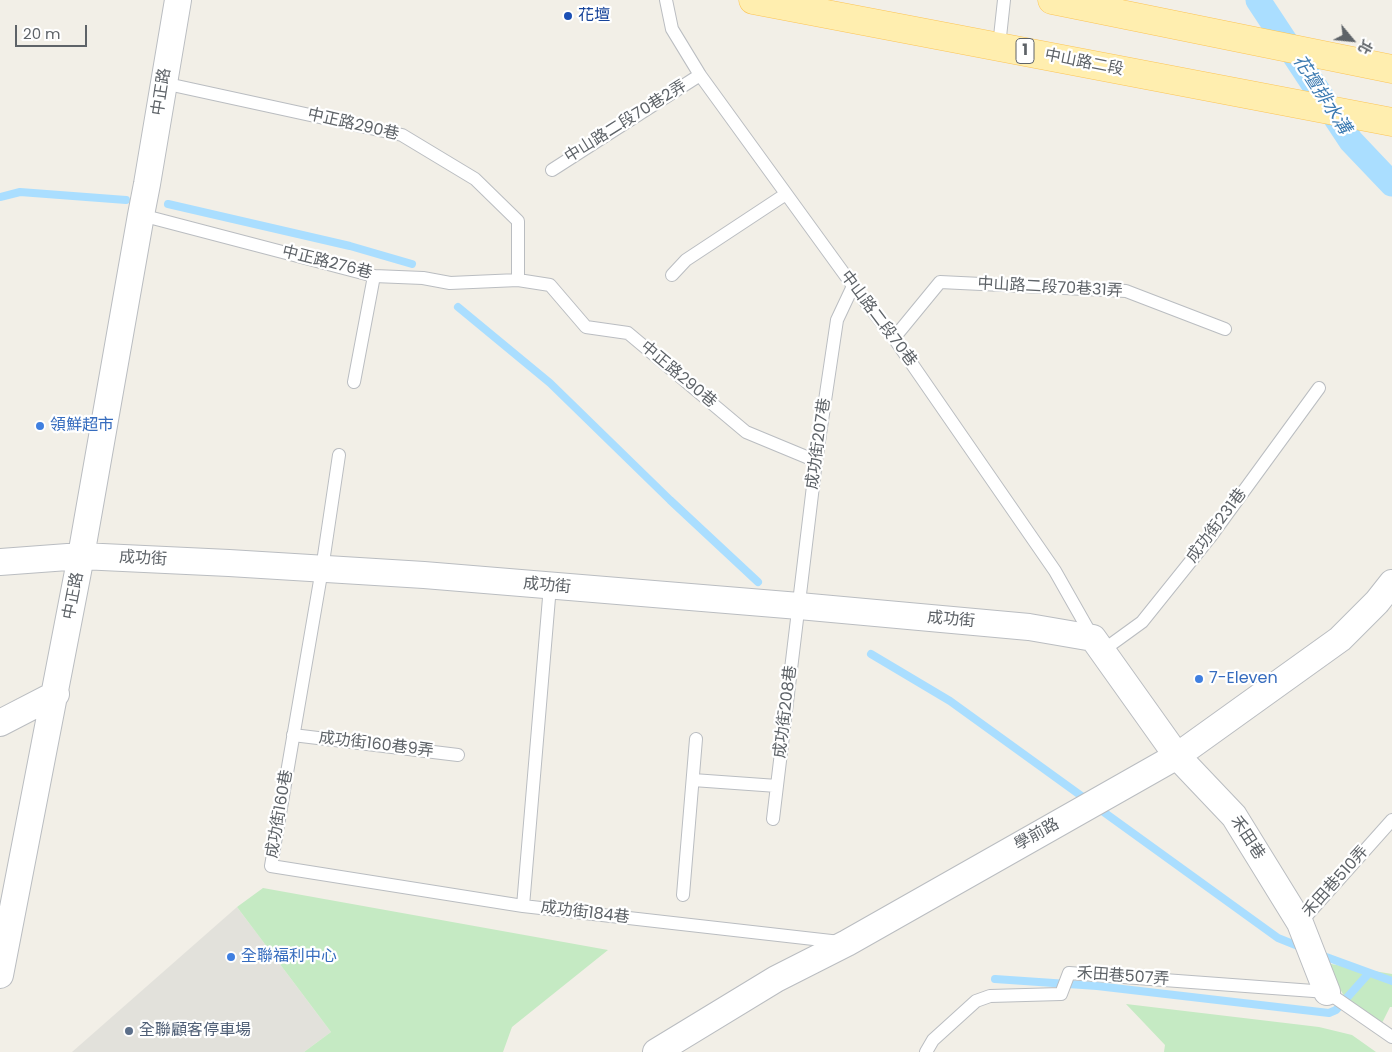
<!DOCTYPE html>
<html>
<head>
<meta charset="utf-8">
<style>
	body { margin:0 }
	#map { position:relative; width:1392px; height:1052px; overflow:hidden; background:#f2efe7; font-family:Poppins,"Noto Sans TC",sans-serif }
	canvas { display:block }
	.north { position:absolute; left:1327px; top:15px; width:50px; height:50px; -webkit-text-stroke:4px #fff; paint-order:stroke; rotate:118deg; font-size:14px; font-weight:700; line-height:20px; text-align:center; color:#5e6368 }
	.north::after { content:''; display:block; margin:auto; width:18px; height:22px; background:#5e6368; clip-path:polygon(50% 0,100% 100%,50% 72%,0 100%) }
	.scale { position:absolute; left:15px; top:25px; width:72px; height:22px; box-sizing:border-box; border:2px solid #5e6368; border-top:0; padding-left:6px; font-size:15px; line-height:18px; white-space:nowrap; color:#5e6368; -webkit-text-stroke:4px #fff; paint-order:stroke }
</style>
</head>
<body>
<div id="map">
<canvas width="1392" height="1052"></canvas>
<div class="north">北</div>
<div class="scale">20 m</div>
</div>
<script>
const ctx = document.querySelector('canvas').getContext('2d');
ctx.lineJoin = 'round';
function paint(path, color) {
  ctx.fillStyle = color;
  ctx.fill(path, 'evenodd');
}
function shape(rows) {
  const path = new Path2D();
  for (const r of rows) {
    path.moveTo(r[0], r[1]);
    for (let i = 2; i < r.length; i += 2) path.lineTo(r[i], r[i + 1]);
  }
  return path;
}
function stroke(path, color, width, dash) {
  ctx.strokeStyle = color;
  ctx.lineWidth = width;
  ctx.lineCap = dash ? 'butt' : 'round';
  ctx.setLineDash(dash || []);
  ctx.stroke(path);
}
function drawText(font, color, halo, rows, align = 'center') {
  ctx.font = font + ' Poppins,"Noto Sans TC",sans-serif';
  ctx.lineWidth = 4.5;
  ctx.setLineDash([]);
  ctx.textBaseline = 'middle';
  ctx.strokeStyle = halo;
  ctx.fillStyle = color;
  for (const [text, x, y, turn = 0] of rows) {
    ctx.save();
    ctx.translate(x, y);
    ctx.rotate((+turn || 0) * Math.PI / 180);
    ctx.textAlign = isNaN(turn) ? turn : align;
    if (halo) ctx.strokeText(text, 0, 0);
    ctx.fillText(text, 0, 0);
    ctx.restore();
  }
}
paint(shape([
	[237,907,331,1032,304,1052,72,1052]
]), '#e2e1db');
paint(shape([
	[263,888,608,950,512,1027,503,1052,304,1052,331,1032,237,907],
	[1325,963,1392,974,1392,1007,1390,1007,1380,1027,1351,1008],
	[1126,1004,1319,1027,1352,1035,1376,1052,1164,1052,1165,1045]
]), '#c5eac3');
stroke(shape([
	[0,197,20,192,126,200],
	[168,204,350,246,412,264],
	[458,307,550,383,670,500,758,582],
	[871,654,950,701,1278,938,1303,948],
	[1318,954,1392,981],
	[995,979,1097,986,1329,1013,1336,1010,1369,973]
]), '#aadeff', 8);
stroke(shape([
	[1258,0,1351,141,1392,184]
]), '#aadeff', 25);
const service = shape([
	[666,0,672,29,700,75,853,286,894,338,1055,571,1093,638],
	[999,46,1004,0],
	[163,83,402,135,475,179,518,221,518,280],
	[552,170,700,75],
	[141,215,374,276,423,278,450,283,518,280,550,285,586,327,628,333,746,432,816,461],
	[672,275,686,260,786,194],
	[894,338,940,282,1126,291,1225,329],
	[354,382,374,276],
	[339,455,322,569,271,866,523,906],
	[550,586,523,906,840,942],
	[1102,651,1142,622,1211,536,1319,388],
	[293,735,458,755],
	[693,780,777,786],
	[773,819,816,461,837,320,853,286],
	[683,895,696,739],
	[1300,923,1392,820],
	[926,1052,933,1040,976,1001,990,996,1061,994,1069,973,1327,992,1392,1037]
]);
const minor = shape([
	[0,562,81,556,229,563,424,575,799,606,1029,627,1093,638,1177,756,1234,816,1300,923,1327,992],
	[0,723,56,694],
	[0,975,81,556,141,215,147,184,178,0],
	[656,1052,776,979,847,943,1177,756,1340,639,1377,602,1392,583]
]);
const primary = shape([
	[753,0,1392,122],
	[1052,0,1392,69]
]);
stroke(service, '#babdc1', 14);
stroke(minor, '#babdc1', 28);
stroke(primary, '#fcc456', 29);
stroke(service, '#fff', 12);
stroke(minor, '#fff', 26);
stroke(primary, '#ffeeaf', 28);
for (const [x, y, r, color] of [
	[568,16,5,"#1a4fb4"],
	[40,426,5,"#3f7fe0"],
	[1199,679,5,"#3f7fe0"],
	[231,957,5,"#3f7fe0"],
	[129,1031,5,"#5c6f8a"]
]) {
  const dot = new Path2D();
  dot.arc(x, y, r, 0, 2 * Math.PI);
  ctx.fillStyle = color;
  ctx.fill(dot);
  stroke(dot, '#fff', 2);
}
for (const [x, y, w] of [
	[1025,51,18]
]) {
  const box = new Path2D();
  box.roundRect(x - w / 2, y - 12.5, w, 25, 4);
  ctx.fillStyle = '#fff';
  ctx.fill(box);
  stroke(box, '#5e6368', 1);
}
drawText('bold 15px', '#5e6368', null, [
	["1",1025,51]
]);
drawText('16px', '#164399', '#fff', [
	["花壇",578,16]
], 'left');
drawText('16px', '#5e6368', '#fff', [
	["中山路二段",1084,63,11],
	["中正路",162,92,-81],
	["中山路二段70巷2弄",626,122,-32],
	["中正路290巷",353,125,13],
	["中正路276巷",327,263,14],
	["中山路二段70巷31弄",1050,288,3],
	["中山路二段70巷",878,319,53],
	["中正路290巷",678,375,40],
	["成功街207巷",819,444,-82],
	["成功街231巷",1217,526,-53],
	["成功街",143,559,3],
	["成功街",547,586,5],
	["中正路",74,596,-79],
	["成功街",951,620,5],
	["成功街208巷",786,712,-83],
	["成功街160巷9弄",376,745,7],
	["成功街160巷",280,814,-80],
	["學前路",1037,835,-29],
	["禾田巷",1247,838,57],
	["禾田巷510弄",1336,882,-48],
	["成功街184巷",585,913,7],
	["禾田巷507弄",1123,977,4]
]);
drawText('16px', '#366cbe', '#fff', [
	["領鮮超市",50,426],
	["7-Eleven",1209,679],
	["全聯福利中心",241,957]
], 'left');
drawText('16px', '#4e5e75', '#fff', [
	["全聯顧客停車場",139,1031]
], 'left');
drawText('italic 18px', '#3b7ab1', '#fff', [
	["花壇排水溝",1321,95,57]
]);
</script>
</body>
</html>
